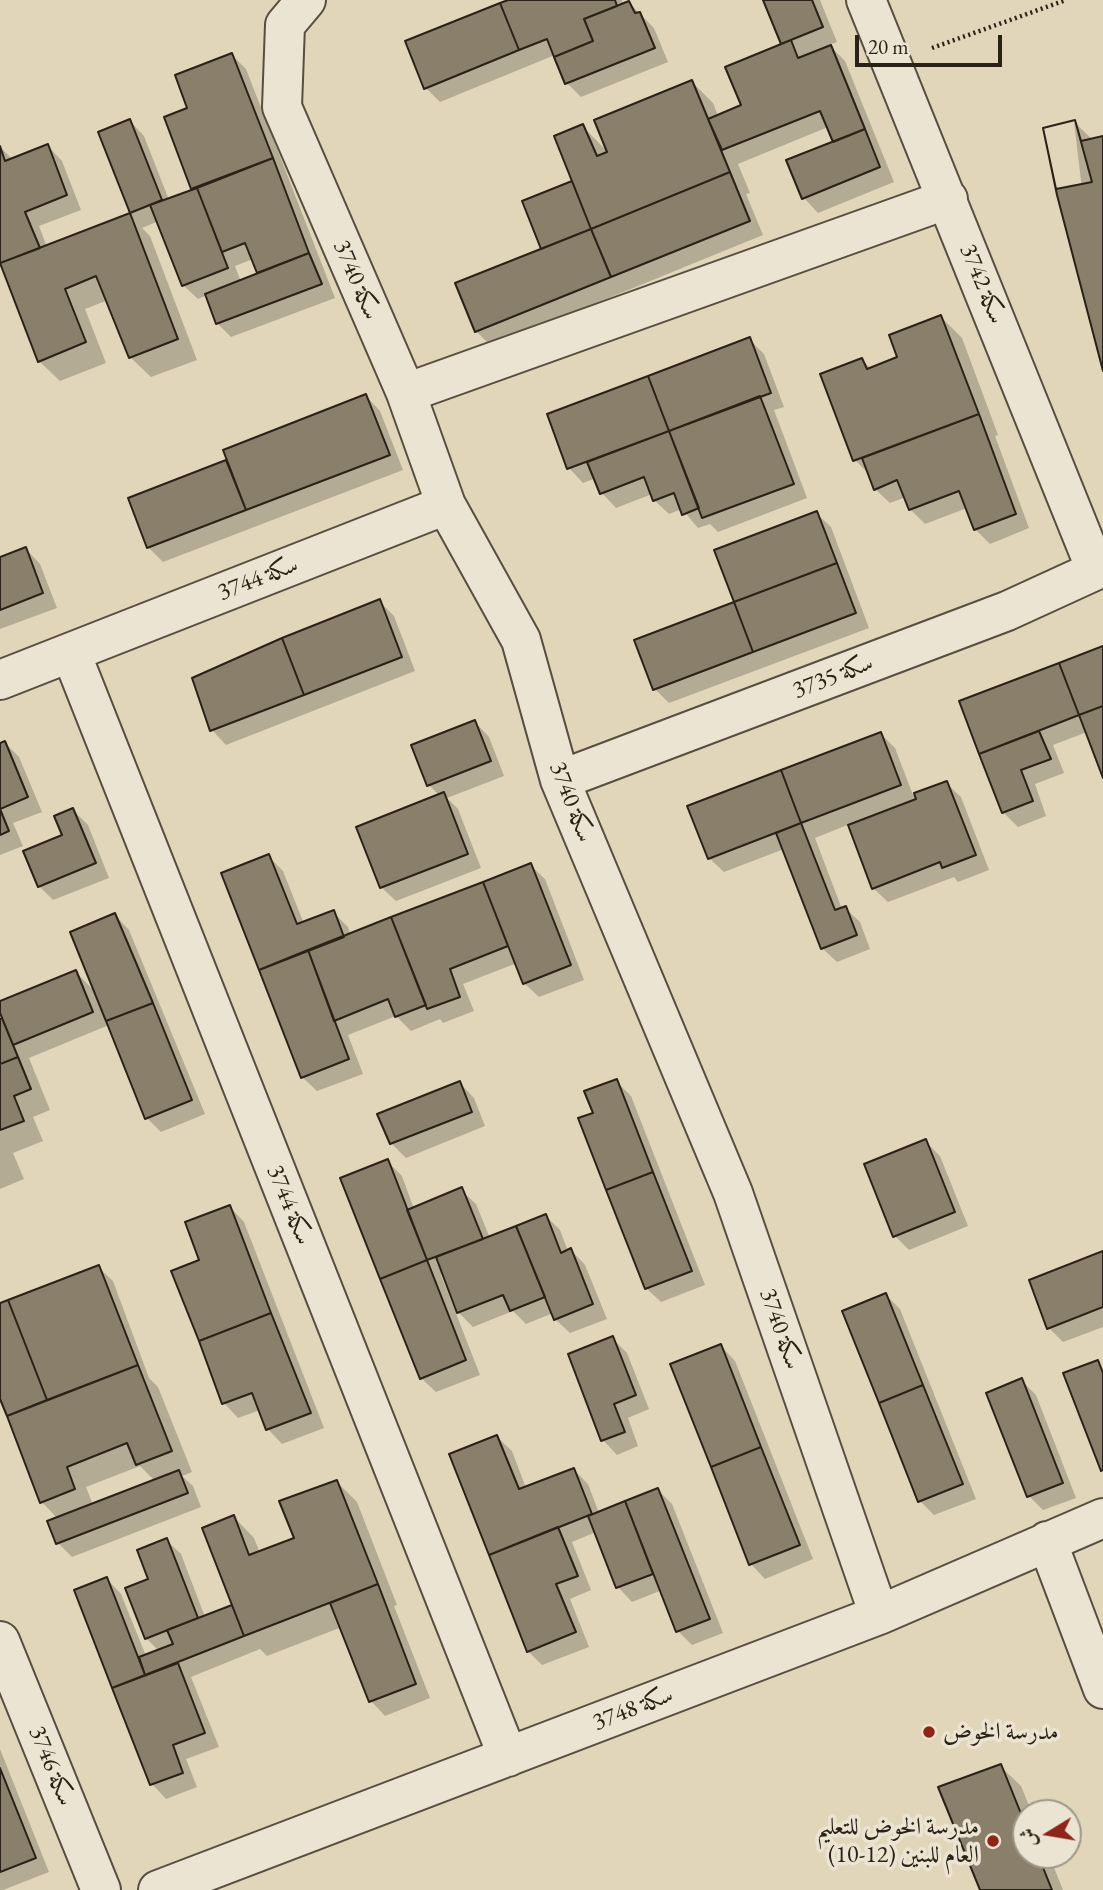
<!DOCTYPE html>
<html>
<head>
<meta charset="utf-8">
<style>
	body { margin:0 }
	#map { position:relative; width:1103px; height:1890px; overflow:hidden; background:#e1d6b9; font-family:"EB Garamond",Amiri,serif }
	canvas { display:block }
	.north { position:absolute; left:1012px; top:1799px; width:70px; height:70px; box-sizing:border-box; background:#ece4d2; border:2px solid #9e9687; border-radius:50%; rotate:259deg; font-size:19px; font-weight:700; line-height:28px; text-align:center; color:#2a2117 }
	.north::after { content:''; display:block; margin:auto; width:24px; height:32px; background:#8f2418; clip-path:polygon(50% 0,100% 100%,50% 72%,0 100%) }
	.scale { position:absolute; left:855px; top:35px; width:147px; height:32px; box-sizing:border-box; border:4px solid #2a2117; border-top:0; padding-left:9px; font-size:21px; line-height:24px; white-space:nowrap; color:#2a2117; -webkit-text-stroke:5px #ece4d2; paint-order:stroke }
</style>
</head>
<body>
<div id="map">
<canvas width="1103" height="1890"></canvas>
<div class="north">ش</div>
<div class="scale">20 m</div>
</div>
<script>
const ctx = document.querySelector('canvas').getContext('2d');
ctx.lineJoin = 'round';
function paint(path, color) {
  ctx.fillStyle = color;
  ctx.fill(path, 'evenodd');
}
function shape(rows) {
  const path = new Path2D();
  for (const r of rows) {
    path.moveTo(r[0], r[1]);
    for (let i = 2; i < r.length; i += 2) path.lineTo(r[i], r[i + 1]);
  }
  return path;
}
function stroke(path, color, width, dash) {
  ctx.strokeStyle = color;
  ctx.lineWidth = width;
  ctx.lineCap = dash ? 'butt' : 'round';
  ctx.setLineDash(dash || []);
  ctx.stroke(path);
}
function drawText(font, color, halo, rows, align = 'center') {
  ctx.font = font + ' "EB Garamond",Amiri,serif';
  ctx.lineWidth = 7;
  ctx.setLineDash([]);
  ctx.textBaseline = 'middle';
  ctx.strokeStyle = halo;
  ctx.fillStyle = color;
  for (const [text, x, y, turn = 0] of rows) {
    ctx.save();
    ctx.translate(x, y);
    ctx.rotate((+turn || 0) * Math.PI / 180);
    ctx.textAlign = isNaN(turn) ? turn : align;
    if (halo) ctx.strokeText(text, 0, 0);
    ctx.fillText(text, 0, 0);
    ctx.restore();
  }
}
paint(shape([
	[512,0,622,0,624,5,629,3,654,28,668,62,581,97,567,83,555,55,440,102,426,88],
	[765,0,820,0,837,42,829,45,845,61,894,182,818,213,804,198,835,143,828,127,738,164,750,193,746,194,763,235,491,346,476,331,543,250,577,188,582,126,608,152,692,82,713,103,718,116,743,106,783,45],
	[232,55,246,69,335,298,231,337,217,323,207,295,198,299,183,285,159,221,142,228,150,236,197,360,151,377,130,357,108,300,85,309,106,363,60,381,39,361,0,261,0,147,13,160,48,146,62,161,81,210,39,226,47,247,132,214,100,133,130,121,144,136,169,200,193,190,166,118,189,109],
	[253,259,259,274,241,282,235,266],
	[1074,122,1093,140,1103,138,1103,365],
	[941,317,962,338,998,435,995,436,1029,528,990,544,975,529,967,508,925,524,910,509,906,497,890,503,875,489,870,475,855,460,862,360,871,369,900,358],
	[749,339,764,354,784,407,774,410,807,498,718,532,710,524,698,528,682,509,669,514,654,500,652,494,616,508,602,493,596,478,583,483,569,468,549,415],
	[366,396,380,411,403,470,163,562,148,547,130,499,229,461],
	[816,513,831,527,869,628,669,703,655,689,737,603],
	[26,549,40,564,57,608,0,629,0,559],
	[379,601,394,616,415,671,226,745,212,730],
	[1103,648,1103,772,1087,732,1053,745,1064,773,1035,784,1046,816,1018,827,1003,812,961,702],
	[475,722,489,737,504,776,447,798,458,809,481,868,396,901,381,887,440,796,429,785],
	[881,734,895,748,913,795,946,783,961,797,989,870,958,882,954,877,888,902,873,888,850,824,815,838,842,909,845,908,860,922,870,949,837,962,822,948,784,849,724,872,709,858],
	[5,743,19,757,42,812,13,823,23,846,0,855,0,745],
	[73,810,88,825,109,878,53,900,39,886,65,836],
	[269,857,283,871,304,924,333,912,348,927,351,936,530,865,545,879,584,980,539,997,524,983,517,963,463,984,474,1011,443,1023,440,1019,411,1031,396,1016,348,1035,363,1074,317,1091,302,1077],
	[115,915,129,930,205,1114,161,1132,147,1118,109,1025,29,1058,50,1110,33,1117,43,1141,13,1153,24,1179,0,1189,0,1021,4,1019,0,1003,76,972,96,993],
	[616,1081,631,1096,705,1285,661,1302,646,1288,595,1114],
	[460,1083,474,1098,485,1126,406,1158,391,1143],
	[925,1141,940,1156,968,1226,909,1250,895,1236],
	[387,1161,402,1176,414,1209,461,1190,476,1204,490,1238,546,1216,560,1230,568,1251,571,1250,585,1265,607,1319,570,1333,555,1319,553,1313,526,1324,513,1311,473,1327,458,1312,443,1274,441,1275,480,1375,436,1392,421,1378],
	[230,1207,244,1222,324,1428,282,1444,268,1429,260,1410,238,1418,224,1403,173,1272,202,1261],
	[1103,1253,1103,1327,1063,1342,1049,1328],
	[98,1267,113,1281,149,1378,158,1387,192,1472,182,1476,193,1486,201,1507,72,1557,58,1543,58,1519,42,1502,0,1394,0,1304],
	[140,1466,155,1481,93,1505,86,1487],
	[886,1295,900,1309,976,1499,934,1515,920,1501],
	[612,1338,627,1353,649,1409,628,1418,638,1446,617,1455,603,1440],
	[721,1346,735,1361,813,1559,765,1579,751,1564],
	[1021,1380,1036,1395,1076,1498,1043,1510,1029,1496],
	[497,1437,512,1451,526,1488,574,1470,588,1484,599,1513,658,1490,672,1504,723,1633,692,1645,678,1631,662,1590,632,1602,618,1587,596,1532,572,1542,591,1590,570,1599,589,1647,542,1665,528,1651],
	[337,1482,357,1502,397,1605,394,1606,430,1698,385,1716,371,1701,342,1627,267,1656,260,1649,191,1677,219,1747,186,1759,197,1787,166,1799,152,1784,77,1591,107,1579,121,1594,146,1656,159,1651,146,1638,151,1580,166,1540,181,1554,205,1617,237,1613,234,1517,254,1538,260,1553,296,1539],
	[0,1749,49,1872,3,1890,0,1890],
	[1000,1766,1021,1786,1032,1813,1026,1813,1026,1855,1049,1855,1063,1890,982,1890]
]), '#0003');
const building = shape([
	[508,0,615,0,617,6,584,19,593,41,554,57,547,39,519,50,500,3,508,0],
	[763,0,812,0,823,27,781,44,763,0],
	[629,1,635,13,640,12,655,48,565,84,554,57,593,41,584,19,629,1],
	[500,3,519,50,424,89,405,41,500,3],
	[791,40,798,58,831,45,865,129,833,142,820,111,722,150,708,119,741,105,725,67,791,40],
	[232,53,273,158,191,189,164,117,187,108,175,75,232,53],
	[692,80,730,172,591,229,554,136,583,124,597,156,607,152,594,120,692,80],
	[130,119,162,200,130,213,98,132,130,119],
	[1075,120,1081,141,1103,136,1103,371,1057,195,1043,128,1075,120],
	[1075,120,1092,182,1056,189,1043,128,1075,120],
	[865,129,880,167,802,199,786,160,865,129],
	[48,144,67,195,25,212,40,248,0,263,0,146,5,161,48,144],
	[273,158,309,253,257,273,245,243,222,252,197,188,273,158],
	[730,172,750,221,611,277,591,229,730,172],
	[572,181,591,229,541,249,522,201,572,181],
	[197,188,228,268,182,286,150,205,197,188],
	[130,213,178,339,129,358,96,276,65,289,86,342,38,362,0,263,130,213],
	[591,229,611,277,475,332,455,283,591,229],
	[309,253,322,284,216,324,205,294,309,253],
	[941,315,979,414,853,461,820,374,862,358,867,369,897,357,889,335,941,315],
	[750,337,771,393,669,431,648,376,750,337],
	[648,376,669,431,567,469,547,414,648,376],
	[366,394,390,455,246,510,223,450,366,394],
	[760,396,794,484,702,518,669,431,760,396],
	[979,414,1016,514,974,530,959,491,909,510,897,480,874,490,862,458,979,414],
	[669,431,699,508,682,515,674,493,653,501,644,477,600,494,587,462,669,431],
	[226,460,246,510,147,548,128,498,226,460],
	[817,511,837,563,734,602,714,550,817,511],
	[26,547,43,593,0,610,0,557,26,547],
	[837,563,856,613,753,652,734,602,837,563],
	[380,599,402,657,304,695,282,638,380,599],
	[734,602,753,652,653,690,634,640,734,602],
	[282,638,304,695,210,731,192,678,282,638],
	[1103,646,1103,706,1079,715,1059,663,1103,646],
	[1059,663,1079,715,979,754,959,701,1059,663],
	[1103,706,1103,778,1079,715,1103,706],
	[475,720,491,761,427,786,411,745,475,720],
	[1039,731,1051,759,1021,770,1033,801,1002,813,979,754,1039,731],
	[881,732,901,785,801,823,781,770,881,732],
	[5,741,28,797,0,809,9,831,0,835,0,743,5,741],
	[781,770,801,823,708,859,687,806,781,770],
	[947,781,976,855,942,868,940,862,872,889,848,825,916,799,914,793,947,781],
	[444,792,468,854,380,888,356,827,444,792],
	[73,808,96,863,38,887,23,851,62,835,54,816,73,808],
	[801,823,835,910,846,906,857,935,821,949,776,833,801,823],
	[269,854,297,924,334,910,344,937,259,970,221,873,269,854],
	[531,863,571,965,523,984,483,882,531,863],
	[483,882,508,946,450,969,460,997,427,1009,391,917,483,882],
	[115,913,153,1003,106,1021,70,932,115,913],
	[391,917,426,1005,395,1017,388,999,334,1021,308,950,391,917],
	[308,950,349,1059,301,1078,259,970,308,950],
	[76,970,93,1012,13,1045,0,1013,0,1001,76,970],
	[153,1003,192,1100,145,1119,106,1021,153,1003],
	[2,1018,18,1057,0,1064,0,1019,2,1018],
	[18,1057,31,1089,14,1096,24,1121,0,1130,0,1064,18,1057],
	[617,1079,653,1172,606,1190,578,1118,593,1113,584,1091,617,1079],
	[460,1081,472,1112,390,1144,377,1114,460,1081],
	[926,1139,955,1212,893,1237,864,1164,926,1139],
	[388,1159,427,1260,380,1279,340,1178,388,1159],
	[653,1172,692,1271,645,1289,606,1190,653,1172],
	[462,1187,483,1239,427,1260,407,1210,462,1187],
	[230,1205,271,1313,199,1341,171,1271,199,1260,185,1222,230,1205],
	[546,1214,561,1253,571,1248,593,1304,554,1320,516,1226,546,1214],
	[516,1226,545,1297,510,1311,503,1295,457,1313,436,1257,516,1226],
	[1103,1251,1103,1307,1047,1329,1029,1280,1103,1251],
	[427,1260,466,1360,420,1379,380,1279,427,1260],
	[99,1265,138,1365,47,1400,8,1300,99,1265],
	[886,1293,923,1385,879,1403,842,1311,886,1293],
	[8,1300,47,1400,7,1416,0,1399,0,1303,8,1300],
	[271,1313,311,1413,266,1430,252,1393,222,1404,199,1341,271,1313],
	[613,1336,636,1395,614,1404,625,1432,601,1441,568,1354,613,1336],
	[721,1344,761,1447,711,1467,670,1364,721,1344],
	[1098,1360,1103,1373,1103,1470,1101,1471,1063,1373,1098,1360],
	[138,1365,172,1451,136,1465,127,1443,67,1467,75,1489,40,1503,7,1416,138,1365],
	[1022,1378,1063,1483,1027,1497,986,1393,1022,1378],
	[923,1385,963,1484,918,1502,879,1403,923,1385],
	[497,1435,519,1489,574,1468,592,1514,489,1555,449,1454,497,1435],
	[761,1447,800,1545,749,1565,711,1467,761,1447],
	[179,1470,188,1493,56,1544,47,1521,179,1470],
	[337,1480,378,1584,244,1636,202,1528,234,1515,249,1555,294,1538,279,1501,337,1480],
	[658,1488,710,1619,676,1632,625,1501,658,1488],
	[625,1501,653,1574,616,1588,588,1516,625,1501],
	[558,1527,578,1576,556,1584,576,1632,527,1652,489,1555,558,1527],
	[167,1538,198,1618,145,1639,125,1588,148,1579,137,1550,167,1538],
	[107,1577,145,1675,112,1688,74,1590,107,1577],
	[378,1584,416,1684,369,1702,330,1603,378,1584],
	[232,1605,244,1636,145,1675,139,1657,173,1644,167,1630,232,1605],
	[178,1663,205,1733,173,1745,183,1773,150,1785,112,1688,178,1663],
	[1001,1764,1026,1826,1026,1855,1038,1855,1052,1890,980,1890,938,1787,1001,1764],
	[0,1768,36,1858,0,1872,0,1768]
]);
paint(building, '#897f6b');
stroke(building, '#2a2117', 2);
const street = shape([
	[306,0,285,25,282,107,406,393,446,505,521,640,560,780,733,1193,879,1615],
	[866,0,1096,570],
	[406,393,948,199],
	[71,653,508,1757],
	[0,680,446,505],
	[560,780,1007,611,1103,567],
	[1047,1541,1103,1689],
	[0,1641,101,1890],
	[158,1890,879,1615,1103,1518]
]);
stroke(street, '#584e40', 42);
stroke(shape([
	[932,48,1066,0]
]), '#2a2117', 4.5, [2, 3.5]);
stroke(street, '#ece4d2', 38);
for (const [x, y, r, color] of [
	[929,1732,7,"#8f2418"],
	[993,1841,7,"#8f2418"]
]) {
  const dot = new Path2D();
  dot.arc(x, y, r, 0, 2 * Math.PI);
  ctx.fillStyle = color;
  ctx.fill(dot);
  stroke(dot, '#ece4d2', 2.5);
}
drawText('24px', '#2a2117', '#ece4d2', [
	["سكة 3740",356,280,67],
	["سكة 3742",982,284,68],
	["سكة 3744",258,579,-21],
	["سكة 3735",833,677,-21],
	["سكة 3740",571,802,69],
	["سكة 3744",289,1205,68],
	["سكة 3740",780,1329,71],
	["سكة 3748",633,1709,-21],
	["سكة 3746",51,1766,68]
]);
drawText('24px', '#2a2117', '#ece4d2', [
	["مدرسة الخوض",943,1732],
	["مدرسة الخوض للتعليم",979,1827,"right"],
	["العام للبنين (12-10)",979,1855,"right"]
], 'left');
</script>
</body>
</html>
